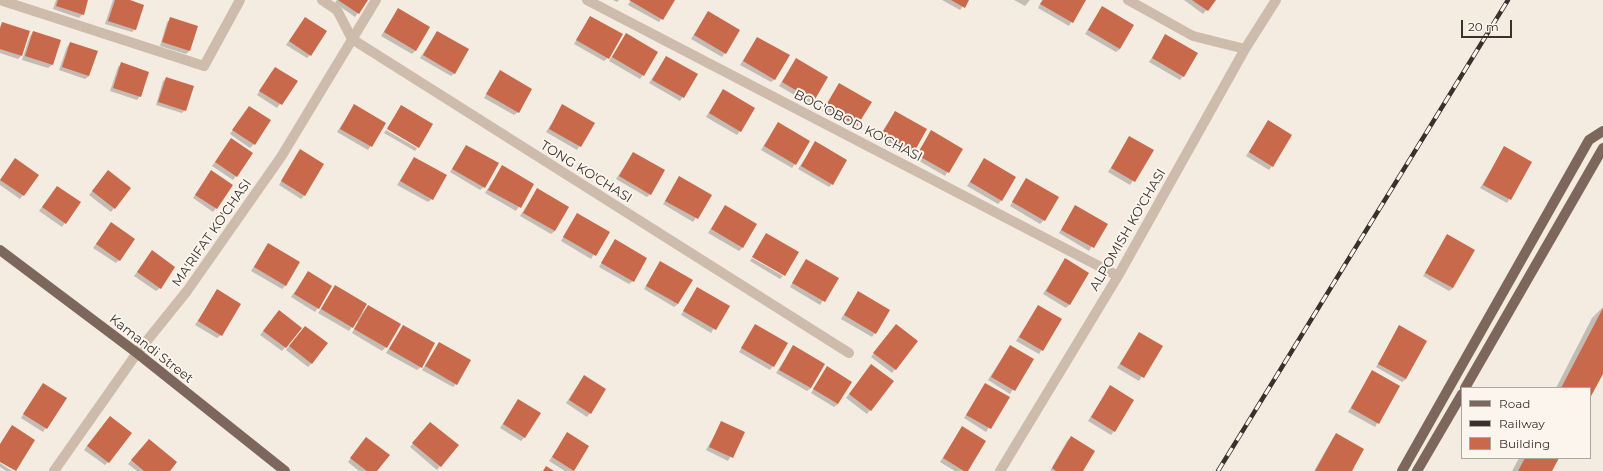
<!DOCTYPE html>
<html>
<head>
<meta charset="utf-8">
<style>
	body { margin:0 }
	#map { position:relative; width:1603px; height:471px; overflow:hidden; background:#f4ebe1; font-family:Montserrat,sans-serif }
	canvas { display:block }
	.legend { position:absolute; left:1461px; top:387px; width:130px; height:72px; box-sizing:border-box; background:#fbf5ee; border:1px solid #aea6a0; margin:0; padding:5px 7px; list-style:none; font-size:12px; color:#3b302b }
	.legend li { display:flex; align-items:center; gap:8px; height:20px }
	.legend b { width:20px; border:1px solid #aea6a0 }
	.scale { position:absolute; left:1461px; top:20px; width:51px; height:18px; box-sizing:border-box; border:2px solid #3b302b; border-top:0; padding-left:5px; font-size:12px; line-height:14px; white-space:nowrap; color:#3b302b; -webkit-text-stroke:3px #fbf5ee; paint-order:stroke }
</style>
</head>
<body>
<div id="map">
<canvas width="1603" height="471"></canvas>
<ul class="legend">
<li><b style="height:5px;background:#7d675c"></b>Road</li>
<li><b style="height:5px;background:#3b302b"></b>Railway</li>
<li><b style="height:11px;background:#c8694b"></b>Building</li>
</ul>
<div class="scale">20 m</div>
</div>
<script>
const ctx = document.querySelector('canvas').getContext('2d');
ctx.lineJoin = 'round';
function paint(path, color) {
  ctx.fillStyle = color;
  ctx.fill(path, 'evenodd');
}
function shape(rows) {
  const path = new Path2D();
  for (const r of rows) {
    path.moveTo(r[0], r[1]);
    for (let i = 2; i < r.length; i += 2) path.lineTo(r[i], r[i + 1]);
  }
  return path;
}
function stroke(path, color, width, dash) {
  ctx.strokeStyle = color;
  ctx.lineWidth = width;
  ctx.lineCap = dash ? 'butt' : 'round';
  ctx.setLineDash(dash || []);
  ctx.stroke(path);
}
function drawText(font, color, halo, rows, align = 'center') {
  ctx.font = font + ' Montserrat,sans-serif';
  ctx.lineWidth = 4;
  ctx.setLineDash([]);
  ctx.textBaseline = 'middle';
  ctx.strokeStyle = halo;
  ctx.fillStyle = color;
  for (const [text, x, y, turn = 0] of rows) {
    ctx.save();
    ctx.translate(x, y);
    ctx.rotate((+turn || 0) * Math.PI / 180);
    ctx.textAlign = isNaN(turn) ? turn : align;
    if (halo) ctx.strokeText(text, 0, 0);
    ctx.fillText(text, 0, 0);
    ctx.restore();
  }
}
paint(shape([
	[56,0,87,0,83,14,79,18,53,9],
	[113,0,127,0,135,29,132,32,105,24],
	[337,0,367,0,355,17,335,3],
	[613,0,619,0,617,2],
	[631,0,674,0,659,22,628,5],
	[942,0,968,0,960,10],
	[1014,0,1030,0,1025,6],
	[1042,0,1085,0,1069,26,1038,8],
	[1184,0,1215,0,1203,14],
	[1102,7,1120,49,1116,52,1085,34],
	[398,9,416,50,412,54,381,36],
	[708,12,725,53,722,57,691,39],
	[590,17,608,58,604,61,574,44],
	[305,18,310,55,307,58,286,45],
	[171,19,197,27,189,51,186,54,160,46,167,22],
	[3,23,21,56,18,59,0,53,0,26],
	[33,32,52,65,48,68,22,60,30,36],
	[437,32,455,73,451,76,420,58],
	[626,34,643,75,640,79,609,61],
	[1166,35,1183,76,1180,80,1149,62],
	[757,38,775,79,771,82,740,65],
	[70,43,89,76,85,79,59,70,67,47],
	[666,57,697,75,680,101,649,83],
	[796,59,813,100,810,104,779,86],
	[121,64,140,96,137,100,110,91,118,67],
	[272,71,296,82,277,108,257,95],
	[500,71,518,112,514,115,484,98],
	[167,78,185,110,182,113,156,105,163,81],
	[839,84,857,125,853,129,822,111],
	[723,90,740,131,737,135,706,117],
	[354,106,382,128,368,150,337,132],
	[401,106,419,146,387,128],
	[563,106,594,124,577,150,546,132],
	[249,107,254,144,250,148,230,134],
	[895,112,912,153,909,156,878,138],
	[1268,122,1272,166,1269,170,1246,156],
	[778,123,795,164,792,168,761,150],
	[386,130,417,148,415,151,384,133],
	[931,132,962,149,945,176,914,158],
	[1130,137,1152,151,1130,185,1108,172],
	[231,139,236,176,233,180,212,166],
	[815,143,832,184,829,187,798,169],
	[466,146,484,187,480,190,450,172],
	[1505,147,1531,162,1507,203,1480,188],
	[633,153,650,194,647,197,616,179],
	[297,154,305,195,301,199,279,185],
	[414,158,432,199,428,202,397,185],
	[15,159,38,175,20,199,0,185,0,180],
	[984,160,1001,201,998,204,967,186],
	[502,167,533,185,516,211,485,193],
	[211,172,216,208,213,212,193,198],
	[105,175,114,208,111,212,89,195],
	[680,178,710,196,693,222,663,204],
	[1026,179,1044,220,1040,224,1010,206],
	[57,187,79,203,62,227,39,211],
	[537,190,555,231,551,234,520,216],
	[725,206,742,248,739,251,708,233],
	[1075,206,1106,224,1089,251,1059,233],
	[577,214,608,232,591,259,561,241],
	[111,224,119,260,116,263,93,248],
	[1447,236,1453,288,1449,291,1423,276],
	[615,240,633,281,629,284,599,267],
	[268,244,286,285,282,289,251,271],
	[152,252,160,288,156,291,134,276],
	[752,258,783,276,780,279,750,261],
	[1065,260,1070,304,1066,308,1043,294],
	[660,262,678,304,674,307,644,289],
	[803,264,837,279,820,305,790,287],
	[308,273,318,308,315,312,291,297],
	[335,286,362,313,368,306,386,347,382,351,352,333,358,322,356,321,349,331,318,313],
	[697,288,728,306,711,333,681,315],
	[217,290,221,335,217,338,195,325],
	[858,292,875,333,872,337,841,319],
	[1038,306,1061,319,1039,354,1016,341],
	[1603,307,1603,372,1590,396,1590,388,1556,388,1592,318],
	[279,311,301,328,282,351,260,335],
	[756,325,773,366,770,370,739,352],
	[403,326,421,367,417,370,386,353],
	[305,327,311,364,308,367,286,350],
	[1400,327,1406,379,1402,382,1376,367],
	[893,329,917,341,892,373,871,357],
	[1139,333,1161,347,1139,381,1117,368],
	[439,343,456,384,453,387,422,370],
	[1010,346,1032,359,1010,394,988,380],
	[793,347,811,388,807,391,776,373],
	[827,368,838,404,834,407,811,393],
	[868,369,870,410,867,414,846,398],
	[1372,371,1399,386,1375,427,1348,412],
	[584,376,590,413,587,417,566,403],
	[43,384,65,398,43,432,21,418],
	[986,384,1008,397,986,432,964,418],
	[1110,387,1114,431,1111,435,1088,421],
	[515,404,525,437,521,441,500,428],
	[106,421,108,462,105,465,84,450],
	[722,422,744,432,728,461,706,450],
	[427,426,440,466,437,470,410,447],
	[962,428,967,471,955,471,940,462],
	[567,434,588,447,573,471,565,471,549,461],
	[1336,435,1350,471,1314,471,1333,438],
	[1071,437,1082,471,1050,471,1067,441],
	[149,440,169,471,137,471,128,464],
	[363,442,376,471,359,471,348,462],
	[1519,458,1558,458,1551,471,1512,471],
	[0,463,12,471,6,471,0,467]
]), '#0003');
paint(shape([
	[58,0,88,0,84,15,56,6],
	[115,0,130,0,144,5,136,30,108,21],
	[338,0,368,0,359,14],
	[629,0,675,0,663,20],
	[951,0,969,0,965,8],
	[1043,0,1086,0,1073,23,1040,4],
	[1192,0,1216,0,1208,11],
	[1102,6,1134,25,1120,49,1088,30],
	[398,8,430,27,416,51,384,32],
	[708,11,740,30,726,54,694,35],
	[590,16,623,34,609,59,576,40],
	[170,17,198,26,190,51,162,42],
	[305,17,327,31,311,56,289,41],
	[2,22,30,31,22,56,0,49,0,29],
	[33,31,61,40,53,65,25,56],
	[437,31,469,49,455,74,423,55],
	[626,33,658,52,644,76,612,57],
	[1165,34,1198,53,1184,77,1152,58],
	[757,37,790,55,775,80,743,61],
	[70,42,98,51,89,76,62,67],
	[666,56,698,74,684,98,652,80],
	[796,58,828,77,814,101,782,82],
	[121,62,149,72,141,97,113,88],
	[275,67,298,81,282,105,259,91],
	[500,70,532,89,519,113,486,94],
	[166,77,194,86,186,111,158,102],
	[839,83,872,102,857,126,825,107],
	[723,89,755,108,741,132,709,113],
	[354,104,386,123,372,147,340,129],
	[562,104,595,123,581,147,549,129],
	[401,105,433,124,419,148,387,129],
	[249,106,271,120,255,145,232,130],
	[895,111,927,129,913,154,881,135],
	[1268,120,1292,135,1273,167,1249,152],
	[778,122,810,141,796,165,764,146],
	[931,130,963,149,949,173,917,155],
	[1129,136,1154,150,1135,182,1111,168],
	[231,138,253,153,237,177,215,162],
	[815,141,847,160,833,185,801,166],
	[466,145,499,163,485,188,452,169],
	[1504,146,1532,162,1511,200,1483,185],
	[300,149,324,164,305,196,281,181],
	[633,152,665,170,651,195,619,176],
	[414,157,447,175,433,200,400,181],
	[15,158,39,175,24,196,0,180],
	[984,158,1016,177,1002,201,970,182],
	[502,165,534,184,521,208,488,190],
	[108,170,131,188,115,209,92,191],
	[211,170,233,185,217,209,195,195],
	[679,176,712,195,698,219,665,201],
	[1026,178,1059,197,1045,221,1012,202],
	[57,186,81,202,66,224,42,207],
	[537,188,569,207,555,231,523,213],
	[725,205,757,224,743,248,711,229],
	[1075,205,1108,224,1094,248,1061,230],
	[577,213,610,232,596,256,563,237],
	[111,222,135,239,120,261,96,244],
	[766,233,799,252,785,276,752,257],
	[1447,234,1475,250,1453,288,1425,273],
	[615,239,647,258,634,282,601,263],
	[268,243,300,262,286,286,254,267],
	[152,250,175,267,161,289,137,272],
	[1065,258,1089,273,1070,305,1046,291],
	[806,259,839,278,825,302,792,283],
	[660,261,693,280,678,304,646,286],
	[308,271,332,286,319,309,294,294],
	[335,285,367,304,353,328,321,309],
	[697,287,730,306,716,330,683,311],
	[217,289,241,304,222,336,198,321],
	[858,291,890,310,876,334,844,315],
	[368,305,401,324,387,348,354,329],
	[1038,305,1062,319,1043,351,1019,337],
	[1603,308,1603,374,1590,398,1590,388,1561,388],
	[279,310,302,328,286,348,263,331],
	[755,324,788,343,774,367,741,348],
	[896,324,918,341,896,370,873,353],
	[403,325,435,343,422,368,389,349],
	[1399,325,1427,341,1406,379,1378,364],
	[305,326,328,343,312,364,289,346],
	[1139,332,1163,346,1144,378,1120,364],
	[439,342,471,360,457,385,425,366],
	[793,345,825,364,811,388,779,370],
	[1010,345,1034,359,1015,391,991,377],
	[871,364,894,381,871,411,849,394],
	[827,366,852,382,838,404,813,389],
	[1372,370,1400,386,1379,424,1351,408],
	[584,375,606,389,591,414,569,400],
	[43,383,67,398,47,429,23,414],
	[985,383,1010,397,991,429,966,415],
	[1110,385,1134,400,1115,432,1091,417],
	[518,399,541,413,525,438,503,424],
	[110,416,132,433,109,463,87,446],
	[721,421,745,432,733,458,709,447],
	[430,422,459,445,441,467,412,443],
	[12,425,35,440,16,471,0,462,0,444],
	[962,426,986,441,968,471,964,471,943,458],
	[567,432,589,446,574,471,552,457],
	[1336,433,1364,449,1352,471,1315,471],
	[1071,436,1095,451,1083,471,1056,471,1052,468],
	[366,437,390,455,377,471,367,471,350,458],
	[149,439,177,462,170,471,144,471,131,460],
	[1525,458,1559,458,1552,471,1518,471],
	[546,466,554,471,543,471]
]), '#c8694b');
stroke(shape([
	[0,0,204,66,240,0],
	[322,0,337,10,352,39,849,353],
	[587,0,1118,276],
	[1128,0,1193,36,1245,49],
	[54,471,137,353,187,291,281,157,376,0],
	[1000,471,1118,276,1245,49,1276,0]
]), '#cdbbac', 10);
stroke(shape([
	[0,250,137,353,285,471],
	[1465,388,1603,148],
	[1402,471,1589,140,1603,131],
	[1417,471,1462,394]
]), '#7d675c', 10);
const rail = shape([
	[1218,471,1508,0]
]);
stroke(rail, '#3b302b', 4.5);
stroke(rail, '#fbf5ee', 3, [9]);
drawText('13px', '#3b302b', '#fbf5ee', [
	["BOG'OBOD KO'CHASI",858,126,27],
	["TONG KO'CHASI",586,172,32],
	["ALPOMISH KO'CHASI",1128,230,-60],
	["MA'RIFAT KO'CHASI",212,233,-55],
	["Kamandi Street",151,349,38]
]);
</script>
</body>
</html>
